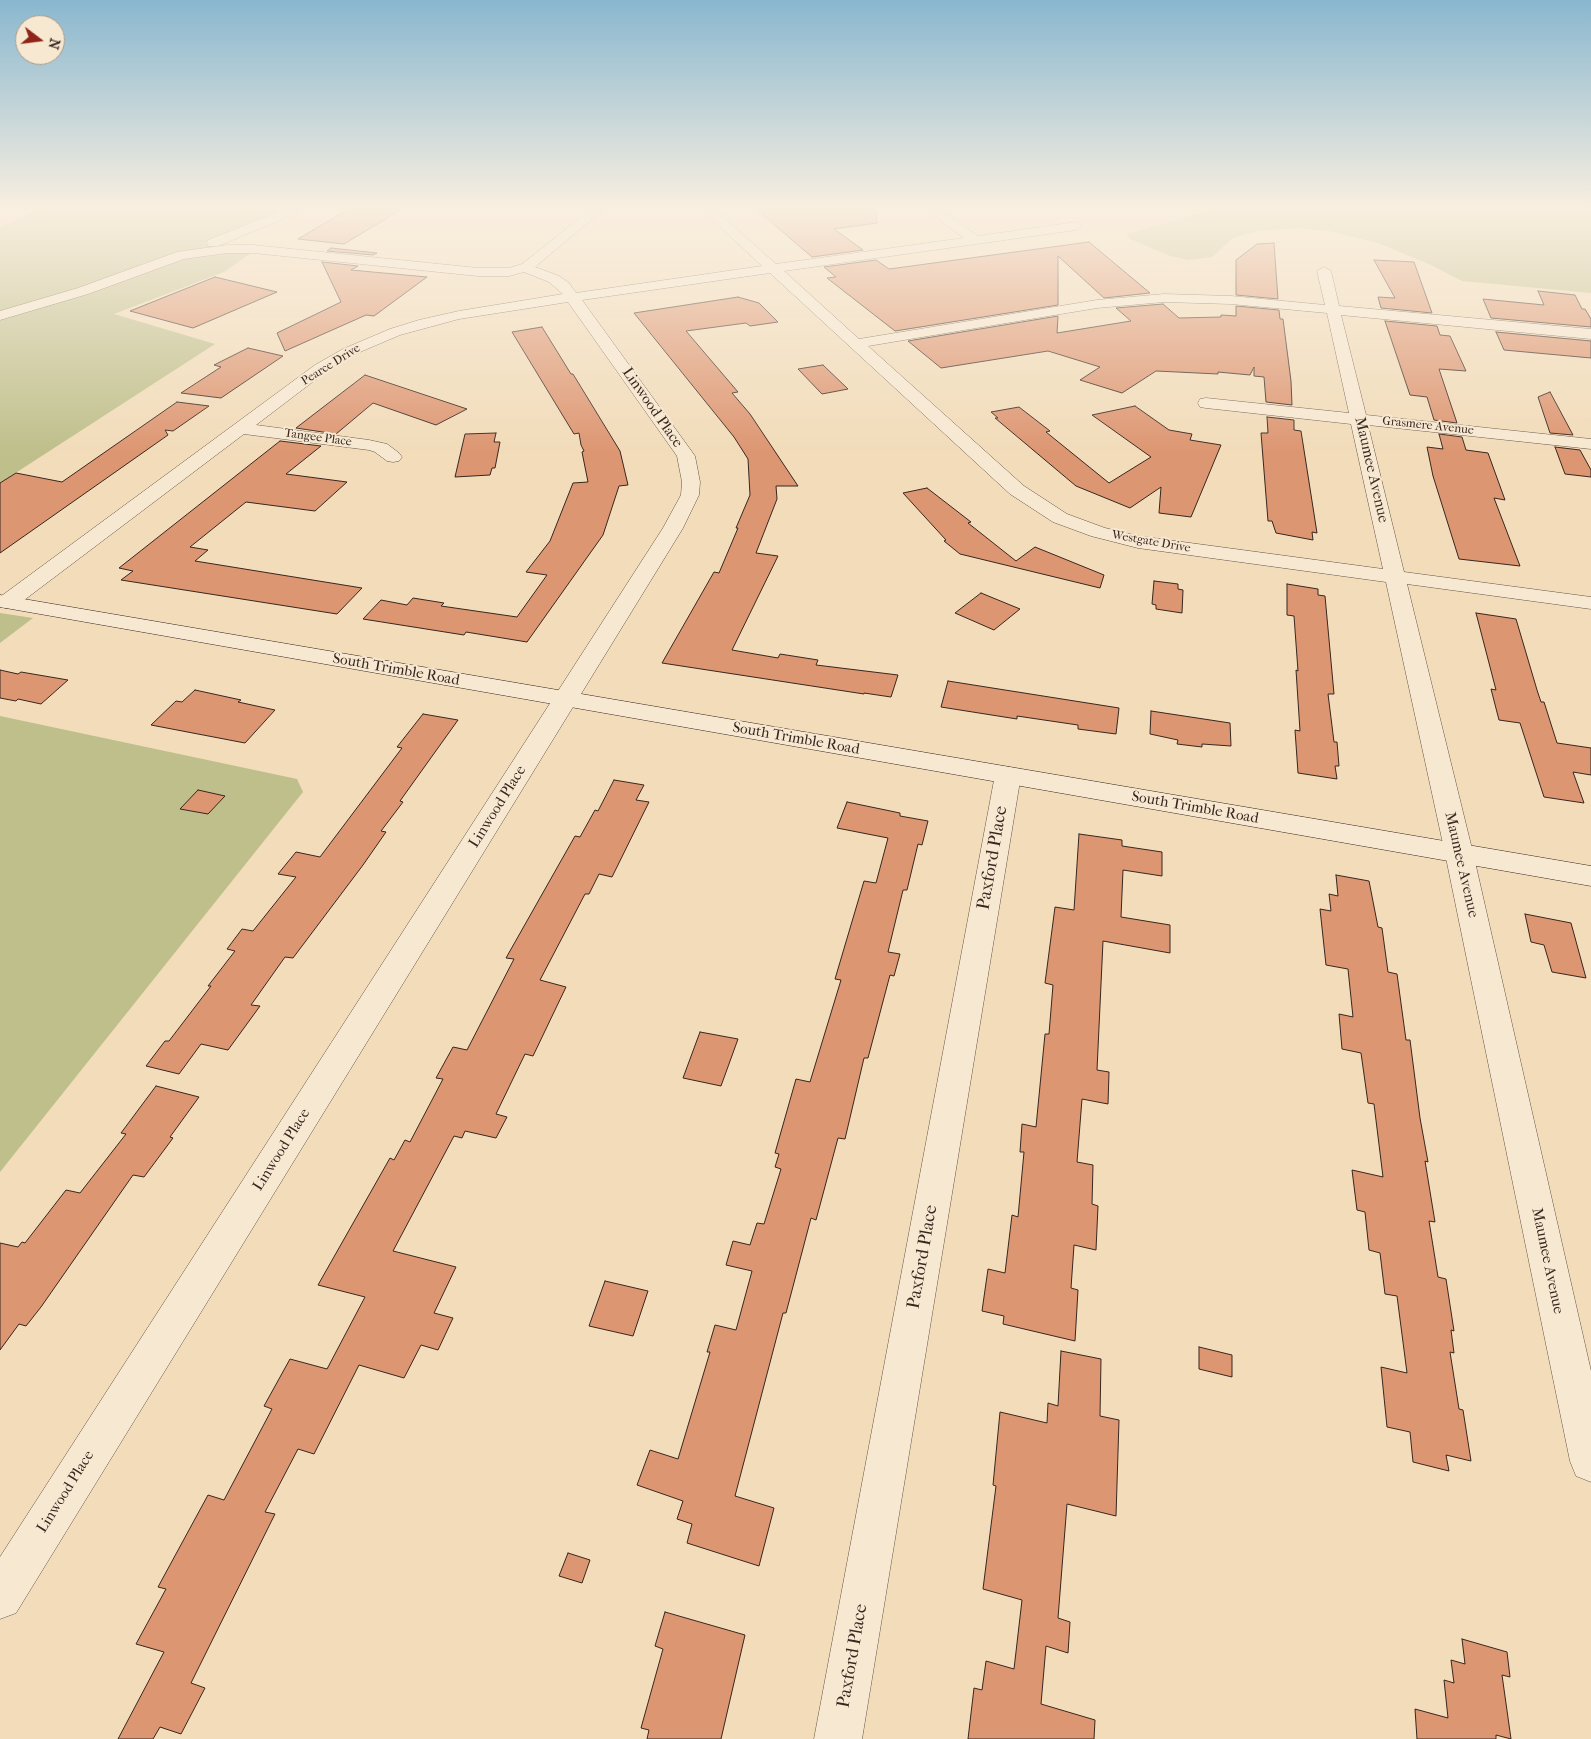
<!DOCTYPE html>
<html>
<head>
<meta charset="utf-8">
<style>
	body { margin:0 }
	#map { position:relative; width:1591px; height:1739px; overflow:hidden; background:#f2dcba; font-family:"IM FELL French Canon",serif }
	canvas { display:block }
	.north { position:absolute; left:15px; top:15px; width:50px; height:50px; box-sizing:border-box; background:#f7e8d2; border:1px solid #ab9a8a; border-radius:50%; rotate:105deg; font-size:14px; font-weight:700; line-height:20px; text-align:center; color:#38261f }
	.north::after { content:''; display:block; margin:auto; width:18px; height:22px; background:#8f2418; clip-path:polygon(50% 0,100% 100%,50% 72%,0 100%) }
</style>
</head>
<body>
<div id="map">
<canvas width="1591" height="1739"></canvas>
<div class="north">N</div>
</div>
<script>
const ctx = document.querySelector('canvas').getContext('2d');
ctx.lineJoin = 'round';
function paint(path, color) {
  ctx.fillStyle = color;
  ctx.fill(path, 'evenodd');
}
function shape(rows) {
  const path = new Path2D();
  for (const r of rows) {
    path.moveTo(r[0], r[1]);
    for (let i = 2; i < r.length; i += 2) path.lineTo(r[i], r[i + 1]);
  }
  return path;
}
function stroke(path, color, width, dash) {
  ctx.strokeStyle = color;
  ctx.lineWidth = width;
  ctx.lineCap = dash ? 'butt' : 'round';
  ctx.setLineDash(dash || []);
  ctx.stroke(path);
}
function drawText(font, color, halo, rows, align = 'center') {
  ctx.font = font + ' "IM FELL French Canon",serif';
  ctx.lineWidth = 4;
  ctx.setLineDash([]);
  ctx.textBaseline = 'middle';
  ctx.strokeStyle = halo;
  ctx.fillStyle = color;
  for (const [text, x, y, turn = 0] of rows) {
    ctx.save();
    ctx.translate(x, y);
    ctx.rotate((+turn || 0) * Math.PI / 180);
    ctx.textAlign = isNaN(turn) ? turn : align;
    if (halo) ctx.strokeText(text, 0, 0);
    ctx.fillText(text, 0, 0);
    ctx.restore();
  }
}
paint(shape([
	[41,209,289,209,204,243,254,251,224,272,114,314,215,344,0,483,0,227],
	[1209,209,1591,209,1591,293,1462,281,1431,265,1378,243,1329,231,1298,228,1256,231,1233,238,1212,257,1188,260,1170,256,1130,239,1126,234,1202,213],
	[0,613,33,618,0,643],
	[0,716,297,779,303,792,0,1172]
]), '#bfbf8c');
const building = shape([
	[349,209,402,209,344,244,298,239,349,209],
	[756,209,876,209,877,223,834,229,863,250,812,257,756,209],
	[1089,242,1150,293,1104,298,1058,256,1058,305,895,331,827,278,836,277,824,267,876,260,889,269,1089,242],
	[1274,243,1278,299,1236,295,1236,260,1257,244,1274,243],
	[331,248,377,253,373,255,327,251,331,248],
	[1374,260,1414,262,1432,313,1381,308,1378,297,1395,298,1374,260],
	[322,262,358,266,351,270,427,277,374,316,366,315,285,351,277,333,341,302,322,262],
	[215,277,277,292,193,328,130,311,215,277],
	[1538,291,1575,295,1582,309,1585,309,1591,319,1591,327,1491,318,1483,299,1544,305,1538,291],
	[738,297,759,303,778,322,750,326,746,323,686,331,738,392,732,393,750,414,798,486,776,486,777,499,756,553,778,556,732,650,778,658,780,654,818,660,816,665,898,675,891,697,864,693,864,694,662,663,714,572,719,573,738,528,736,528,750,495,748,459,734,437,634,313,738,297],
	[1163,304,1179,318,1221,317,1221,315,1236,316,1236,306,1279,310,1280,319,1283,319,1291,381,1292,405,1266,402,1264,377,1254,376,1254,367,1250,375,1218,372,1218,374,1156,371,1122,393,1080,380,1100,367,1048,351,941,368,908,341,1058,316,1057,333,1131,321,1116,308,1163,304],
	[1385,321,1437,326,1440,335,1450,336,1466,371,1439,369,1457,423,1434,420,1427,397,1410,395,1385,321],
	[542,327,571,374,573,374,620,451,628,485,619,486,603,535,527,642,466,632,464,635,363,619,381,600,407,605,413,598,444,603,441,606,517,617,547,575,526,572,550,541,573,483,588,482,582,452,584,451,581,445,579,433,574,434,512,332,542,327],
	[1496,332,1591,341,1591,358,1504,350,1496,332],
	[248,348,283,356,221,398,181,393,221,367,214,365,248,348],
	[823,365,848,389,822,394,798,369,823,365],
	[365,375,467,409,436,425,373,403,336,434,296,428,365,375],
	[1550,392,1573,435,1550,433,1538,397,1550,392],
	[177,402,209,406,173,431,165,430,168,435,0,553,0,483,16,473,62,482,177,402],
	[1135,406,1169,430,1192,434,1190,440,1221,445,1191,517,1159,513,1161,487,1130,508,1076,486,995,418,998,418,991,412,1019,407,1050,431,1046,432,1109,483,1151,457,1092,415,1135,406],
	[1267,417,1294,420,1294,430,1301,431,1317,533,1312,532,1313,540,1276,533,1272,521,1268,521,1261,433,1268,433,1267,417],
	[496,433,494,442,500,442,495,468,492,468,490,475,455,477,465,434,496,433],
	[1439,434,1462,437,1466,450,1488,453,1505,500,1494,498,1520,566,1459,559,1433,476,1427,447,1443,449,1439,434],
	[280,441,321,446,286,474,347,482,315,511,246,502,190,547,208,550,195,561,362,588,337,614,121,580,133,571,119,568,280,441],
	[1555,447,1580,450,1591,470,1591,477,1565,474,1555,447],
	[927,488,971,522,968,523,1016,561,1035,547,1104,575,1100,588,960,554,944,541,946,540,903,493,927,488],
	[1154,581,1178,584,1178,589,1183,590,1182,613,1156,609,1156,605,1152,604,1154,581],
	[1287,584,1318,589,1318,595,1325,596,1334,694,1328,694,1334,742,1337,742,1339,766,1335,766,1337,779,1298,773,1295,730,1300,731,1296,670,1298,671,1294,616,1287,615,1287,584],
	[981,593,1020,609,994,630,955,613,981,593],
	[1476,613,1516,619,1537,690,1541,702,1544,702,1557,743,1591,748,1591,775,1573,772,1584,803,1544,797,1520,723,1499,720,1491,689,1496,690,1476,613],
	[0,670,18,674,21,672,68,680,41,704,18,699,16,701,0,698,0,670],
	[948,681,1119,708,1116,734,1078,729,1078,725,1017,716,1017,719,941,707,948,681],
	[195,690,241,700,238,702,275,710,245,743,151,725,176,701,182,702,195,690],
	[1151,711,1230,723,1231,746,1202,744,1202,747,1177,744,1178,740,1150,734,1151,711],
	[423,714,458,720,400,801,403,802,381,831,386,832,363,865,293,958,285,957,251,1005,260,1006,228,1050,201,1044,179,1074,146,1066,165,1041,169,1041,211,986,208,986,235,951,227,949,242,929,253,931,296,877,278,874,296,852,320,857,402,748,397,747,423,714],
	[614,780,644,785,636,800,649,802,612,877,599,874,589,894,585,894,540,980,566,987,533,1056,525,1054,496,1114,507,1117,496,1138,465,1131,462,1138,454,1136,393,1251,456,1267,434,1313,453,1318,438,1350,421,1345,404,1378,359,1365,314,1454,298,1449,265,1512,275,1514,191,1683,205,1688,181,1734,160,1727,153,1739,118,1739,164,1652,136,1644,166,1589,158,1587,208,1495,224,1500,272,1409,264,1406,290,1359,327,1369,365,1297,318,1285,390,1158,394,1160,405,1140,410,1142,443,1079,436,1078,453,1047,467,1050,514,959,506,958,575,836,580,837,595,810,598,811,614,780],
	[198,790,225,796,208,814,180,809,198,790],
	[847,802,900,813,900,816,928,821,922,845,918,844,907,890,903,890,888,952,900,954,894,976,890,975,868,1058,864,1058,845,1139,838,1138,816,1220,811,1218,786,1313,783,1313,735,1496,774,1508,759,1566,687,1543,692,1524,677,1519,683,1501,637,1485,650,1450,678,1459,710,1352,707,1352,715,1325,736,1330,752,1271,726,1265,733,1241,750,1245,757,1223,764,1224,781,1169,775,1167,779,1154,775,1153,796,1079,810,1082,841,980,835,979,864,881,876,883,888,838,837,828,847,802],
	[1079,834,1122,840,1122,846,1162,852,1162,876,1123,870,1121,917,1170,925,1170,953,1103,941,1097,1070,1109,1072,1108,1104,1082,1099,1077,1162,1093,1165,1092,1204,1098,1206,1096,1250,1074,1245,1071,1288,1078,1290,1075,1341,1003,1324,1004,1316,982,1311,988,1269,1005,1273,1012,1215,1018,1217,1024,1152,1020,1152,1022,1124,1036,1127,1045,1034,1049,1034,1053,985,1045,983,1055,907,1074,910,1079,834],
	[1336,875,1369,881,1378,927,1382,928,1388,972,1397,974,1406,1040,1410,1040,1420,1118,1428,1162,1425,1161,1435,1222,1429,1221,1438,1277,1446,1279,1454,1331,1451,1330,1454,1353,1450,1352,1459,1409,1463,1410,1471,1461,1446,1455,1449,1471,1413,1462,1410,1432,1387,1427,1381,1367,1407,1373,1397,1296,1385,1294,1380,1253,1369,1250,1365,1212,1357,1210,1352,1170,1383,1177,1374,1104,1368,1103,1361,1053,1342,1049,1339,1014,1353,1017,1348,969,1326,965,1320,909,1331,911,1329,894,1338,896,1336,875],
	[1525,914,1571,923,1586,978,1552,972,1544,945,1531,942,1525,914],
	[700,1032,738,1039,721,1086,683,1078,700,1032],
	[156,1086,199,1097,170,1137,173,1138,144,1177,133,1175,41,1307,26,1326,19,1324,0,1350,0,1243,18,1247,22,1242,25,1243,66,1190,80,1193,126,1134,121,1133,156,1086],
	[605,1281,648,1291,633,1336,589,1326,605,1281],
	[1199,1347,1232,1355,1232,1377,1199,1369,1199,1347],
	[1061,1351,1101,1359,1100,1416,1119,1420,1116,1516,1067,1504,1058,1618,1070,1622,1068,1653,1046,1646,1041,1704,1095,1720,1094,1739,968,1739,974,1688,982,1690,986,1661,1014,1669,1022,1600,983,1589,996,1486,993,1485,1000,1412,1047,1423,1048,1403,1058,1406,1061,1351],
	[568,1553,590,1560,582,1583,559,1576,568,1553],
	[665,1612,745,1635,721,1739,647,1739,649,1730,641,1728,663,1649,655,1646,665,1612],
	[1462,1639,1507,1652,1510,1677,1502,1675,1511,1739,1496,1735,1496,1739,1417,1739,1415,1709,1448,1718,1444,1680,1454,1683,1451,1660,1465,1664,1462,1639]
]);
paint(building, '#dd9672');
stroke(building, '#38261f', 1);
const street = shape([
	[286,209,302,209,300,212,218,246,208,246,207,243,208,240,286,209],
	[591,209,604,209,535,267,559,276,569,283,576,293,762,266,701,209,714,209,776,264,964,238,925,209,939,209,978,236,1076,222,1082,226,1076,230,784,271,859,339,1097,300,1164,294,1231,296,1325,305,1317,271,1324,267,1331,271,1339,306,1591,329,1591,339,1341,315,1366,415,1591,439,1591,449,1368,425,1404,572,1591,597,1591,609,1407,584,1473,853,1591,1371,1591,1482,1576,1476,1570,1461,1445,853,1386,582,1138,548,1091,536,1053,522,1010,494,770,273,582,300,695,456,700,482,699,495,683,528,16,1613,0,1619,0,1557,663,528,681,495,682,482,677,456,568,302,459,319,400,335,353,355,327,371,256,425,369,440,387,444,399,453,402,457,399,461,393,462,387,461,375,452,369,450,244,434,15,607,7,608,0,607,0,597,315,365,343,349,390,329,419,320,459,311,563,294,549,282,524,272,509,276,478,276,253,253,227,253,184,259,88,294,0,320,0,311,78,288,177,252,227,245,253,245,478,268,509,268,522,264,591,209],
	[1164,302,1231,304,1327,313,1349,413,1206,398,1200,399,1198,403,1200,407,1206,408,1351,424,1383,569,1138,536,1105,528,1067,514,1024,486,868,346,1097,308,1164,302],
	[1008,767,1017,769,1021,775,862,1739,814,1739,995,775,999,769,1008,767]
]);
const secondary = shape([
	[0,595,1591,866,1591,886,0,607,0,595]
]);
stroke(street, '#665446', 1);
stroke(secondary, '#38261f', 1);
paint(street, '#f7e8d2');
paint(secondary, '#f7e8d2');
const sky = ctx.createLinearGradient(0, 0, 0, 452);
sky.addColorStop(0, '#89b7cf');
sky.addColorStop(0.46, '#f9efe0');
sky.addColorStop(1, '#f9efe000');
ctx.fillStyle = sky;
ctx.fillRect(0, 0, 1591, 452);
drawText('12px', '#38261f', '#f7e8d2', [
	["Pearce Drive",331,365,-32],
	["Grasmere Avenue",1428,426,6],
	["Tangee Place",318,438,8],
	["Westgate Drive",1151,542,10]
]);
drawText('15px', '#38261f', '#f7e8d2', [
	["Linwood Place",652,408,55],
	["Maumee Avenue",1371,470,77],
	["South Trimble Road",396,670,10],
	["South Trimble Road",796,739,10],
	["Linwood Place",498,807,-58],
	["South Trimble Road",1195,808,10],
	["Maumee Avenue",1461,865,77],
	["Linwood Place",282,1150,-58],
	["Maumee Avenue",1547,1261,78],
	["Linwood Place",66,1492,-58]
]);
drawText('18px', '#38261f', '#f7e8d2', [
	["Paxford Place",993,858,-80],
	["Paxford Place",923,1257,-80],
	["Paxford Place",853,1656,-80]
]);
</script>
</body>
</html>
